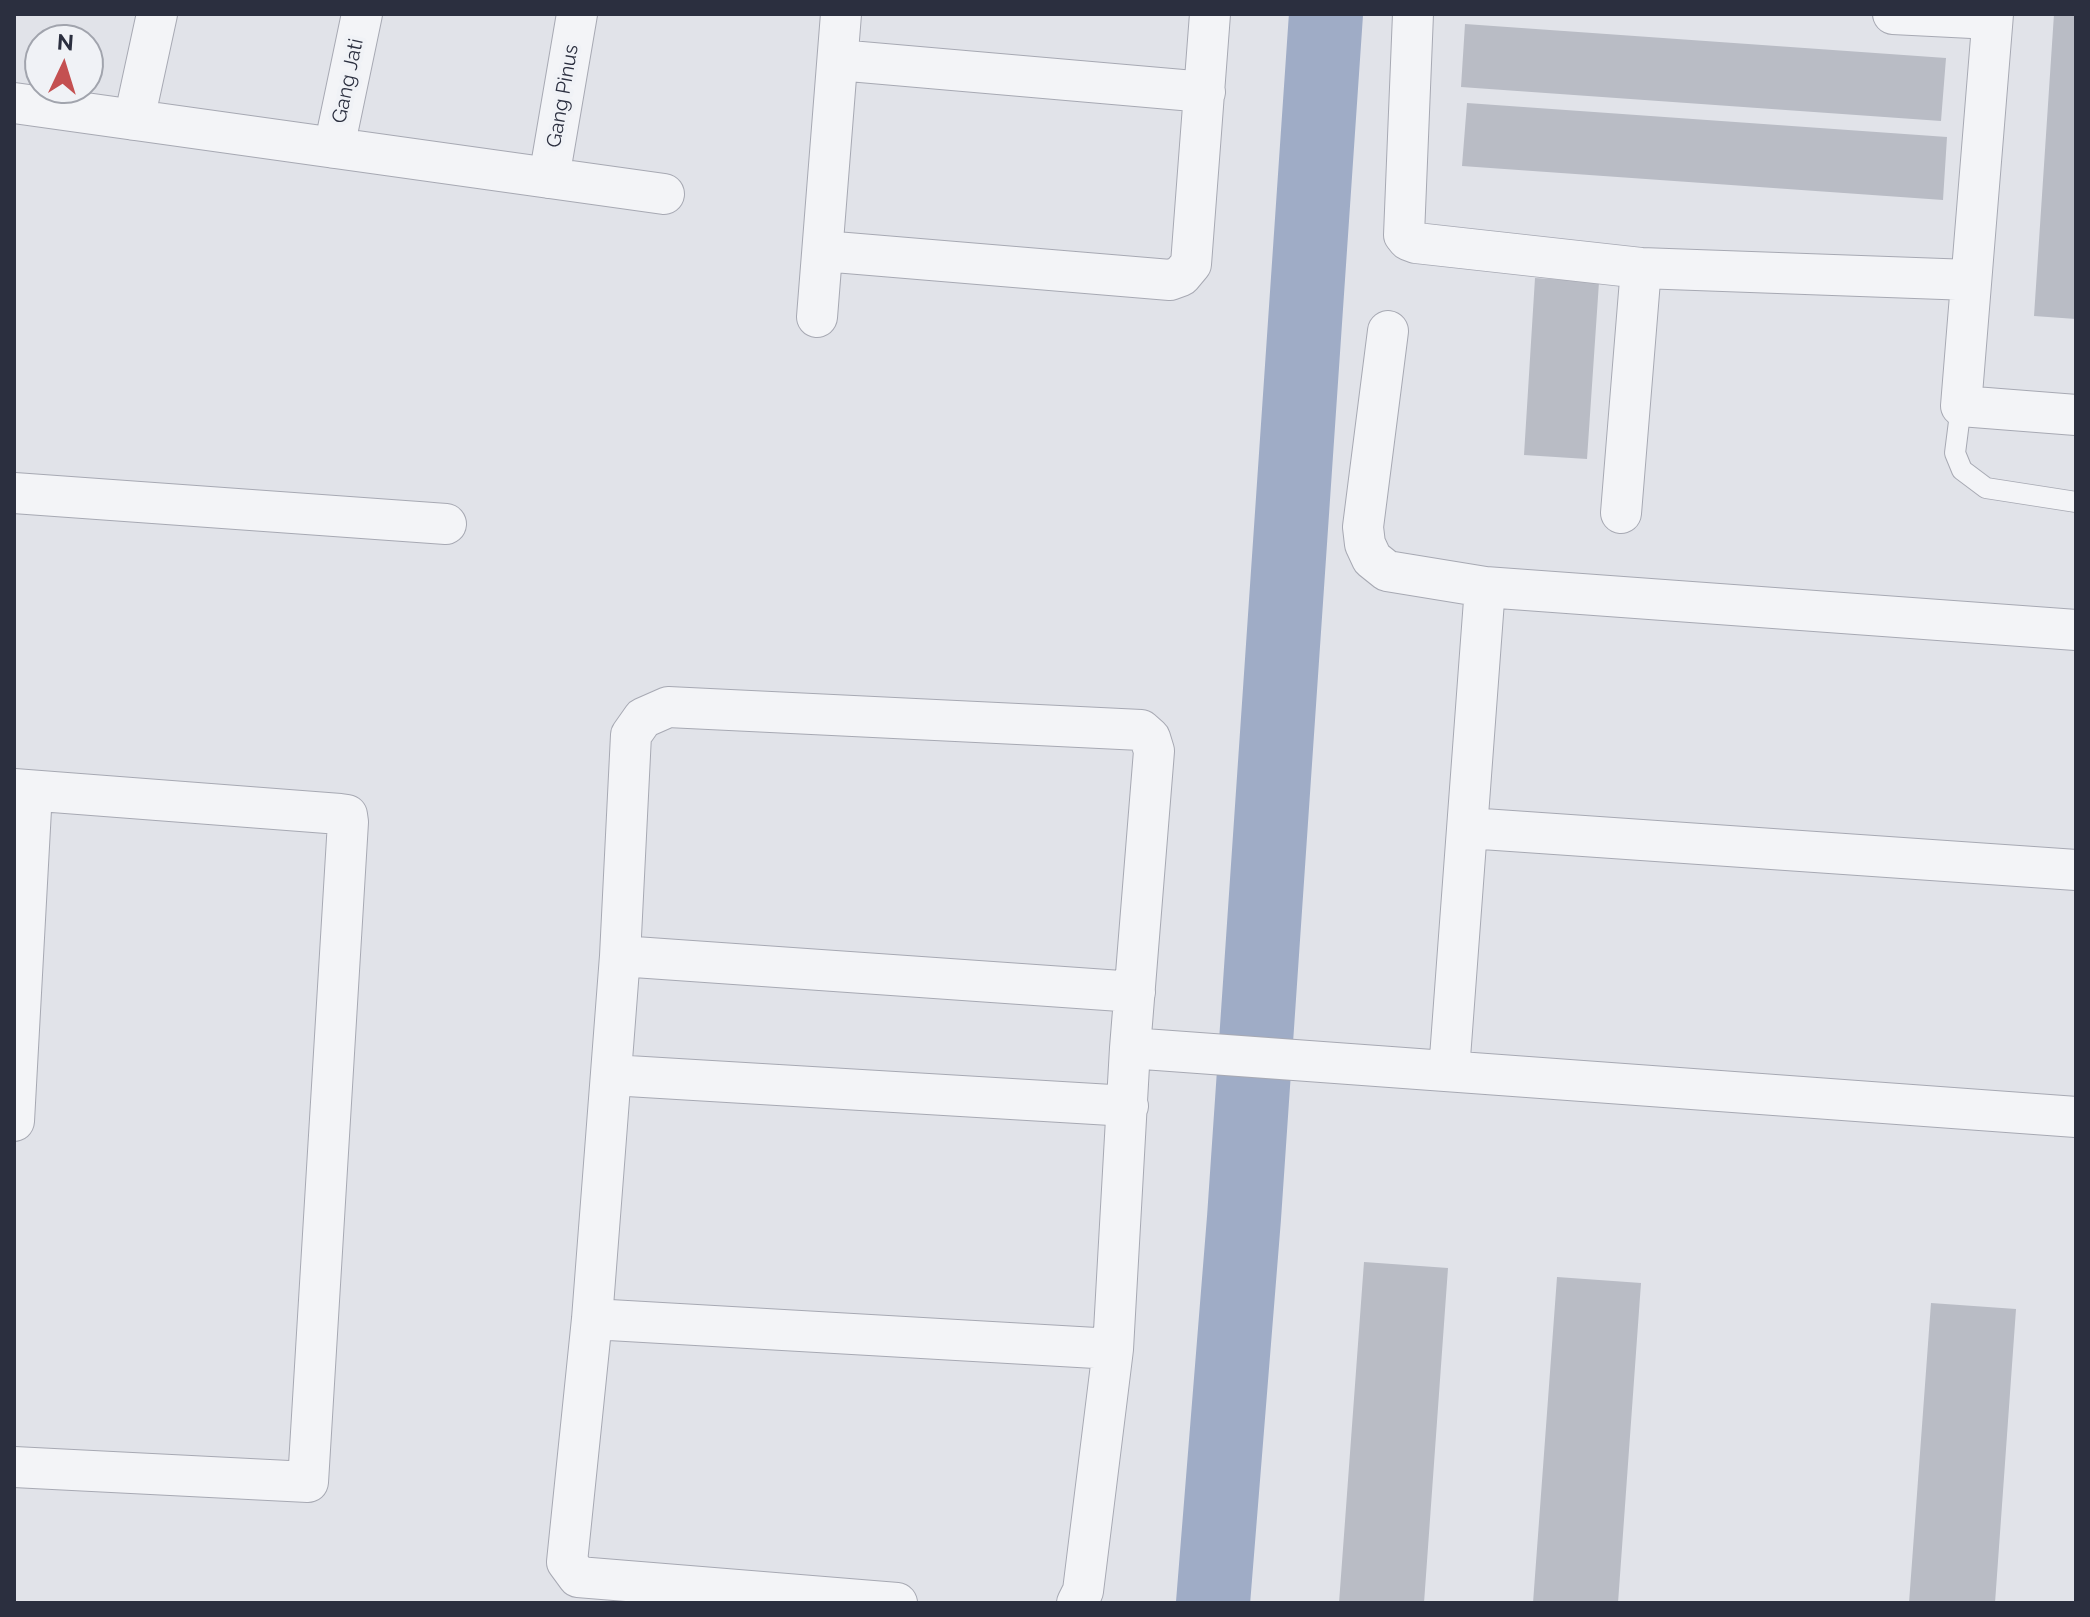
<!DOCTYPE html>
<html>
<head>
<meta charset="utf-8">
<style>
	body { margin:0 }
	#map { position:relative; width:2090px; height:1617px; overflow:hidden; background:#e1e3e9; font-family:Raleway,sans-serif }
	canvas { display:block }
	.frame { position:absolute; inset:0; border:16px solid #2b2f3f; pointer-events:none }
	.north { position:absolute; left:24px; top:24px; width:80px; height:80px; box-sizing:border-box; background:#f0f2f6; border:2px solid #a1a4ad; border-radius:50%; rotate:4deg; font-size:22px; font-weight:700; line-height:32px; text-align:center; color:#2b2f3f }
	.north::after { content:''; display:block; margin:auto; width:28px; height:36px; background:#c45051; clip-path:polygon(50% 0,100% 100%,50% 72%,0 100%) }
</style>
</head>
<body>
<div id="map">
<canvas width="2090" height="1617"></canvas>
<div class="frame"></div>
<div class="north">N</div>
</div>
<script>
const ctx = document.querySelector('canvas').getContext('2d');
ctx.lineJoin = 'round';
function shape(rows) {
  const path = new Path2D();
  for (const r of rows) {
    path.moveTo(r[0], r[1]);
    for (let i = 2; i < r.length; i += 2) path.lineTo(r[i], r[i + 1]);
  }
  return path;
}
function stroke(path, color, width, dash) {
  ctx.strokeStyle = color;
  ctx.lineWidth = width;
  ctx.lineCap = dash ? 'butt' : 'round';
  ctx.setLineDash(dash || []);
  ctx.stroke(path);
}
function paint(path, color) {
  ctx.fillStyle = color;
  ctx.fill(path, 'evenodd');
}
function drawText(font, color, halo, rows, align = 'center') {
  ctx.font = font + ' Raleway,sans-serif';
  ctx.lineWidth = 8;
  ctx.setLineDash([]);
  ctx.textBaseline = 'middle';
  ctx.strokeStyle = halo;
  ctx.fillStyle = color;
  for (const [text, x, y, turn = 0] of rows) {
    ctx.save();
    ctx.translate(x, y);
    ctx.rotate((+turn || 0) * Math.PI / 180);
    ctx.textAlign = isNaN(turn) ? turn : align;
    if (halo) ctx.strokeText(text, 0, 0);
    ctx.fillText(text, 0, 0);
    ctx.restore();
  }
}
stroke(shape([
	[1213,1603,1244,1218,1326,14]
]), '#9facc6', 74);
paint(shape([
	[2054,14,2076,14,2076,319,2034,316],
	[1465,24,1946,58,1941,121,1461,87],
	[1467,103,1947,137,1943,200,1462,166],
	[1535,278,1599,282,1587,459,1524,455],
	[1364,1262,1448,1268,1424,1603,1339,1603],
	[1557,1277,1641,1283,1618,1603,1533,1603],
	[1931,1303,2016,1309,1995,1603,1909,1603]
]), '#b9bcc5');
const service = shape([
	[1961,406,1955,453,1962,470,1986,488,2076,502]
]);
const minor = shape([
	[1413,14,1404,235,1408,240,1416,243,1641,268,1970,280],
	[1893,14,1992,19],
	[1993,14,1961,406,2076,415],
	[838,60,1205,92],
	[14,103,664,194],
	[134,120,157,14],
	[334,148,362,14],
	[549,178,577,14],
	[823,251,1170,280,1181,276,1191,264,1210,14],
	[817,317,841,14],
	[1388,331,1363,527,1365,544,1372,559,1387,571,1485,587,2076,630],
	[14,493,446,524],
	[1621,513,1641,268],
	[14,789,340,814,347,815,348,822,308,1482,14,1467],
	[1468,828,2076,870],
	[620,956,1135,992],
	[1130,1048,2076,1117],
	[1449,1071,1485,587],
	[611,1075,1128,1106],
	[14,1121,32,791],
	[592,1319,1113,1349],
	[897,1603,578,1577,567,1562,592,1319,605,1151,620,956,631,735,643,718,668,707,1141,730,1150,738,1154,751,1130,1048,1113,1349,1083,1591,1077,1603]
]);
stroke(service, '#a7a9b3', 22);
stroke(minor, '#a7a9b3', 42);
stroke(service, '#f3f4f7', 20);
stroke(minor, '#f3f4f7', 40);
drawText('20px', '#2b2f3f', '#f0f2f6', [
	["Gang Jati",348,81,-78],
	["Gang Pinus",563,96,-80]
]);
</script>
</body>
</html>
